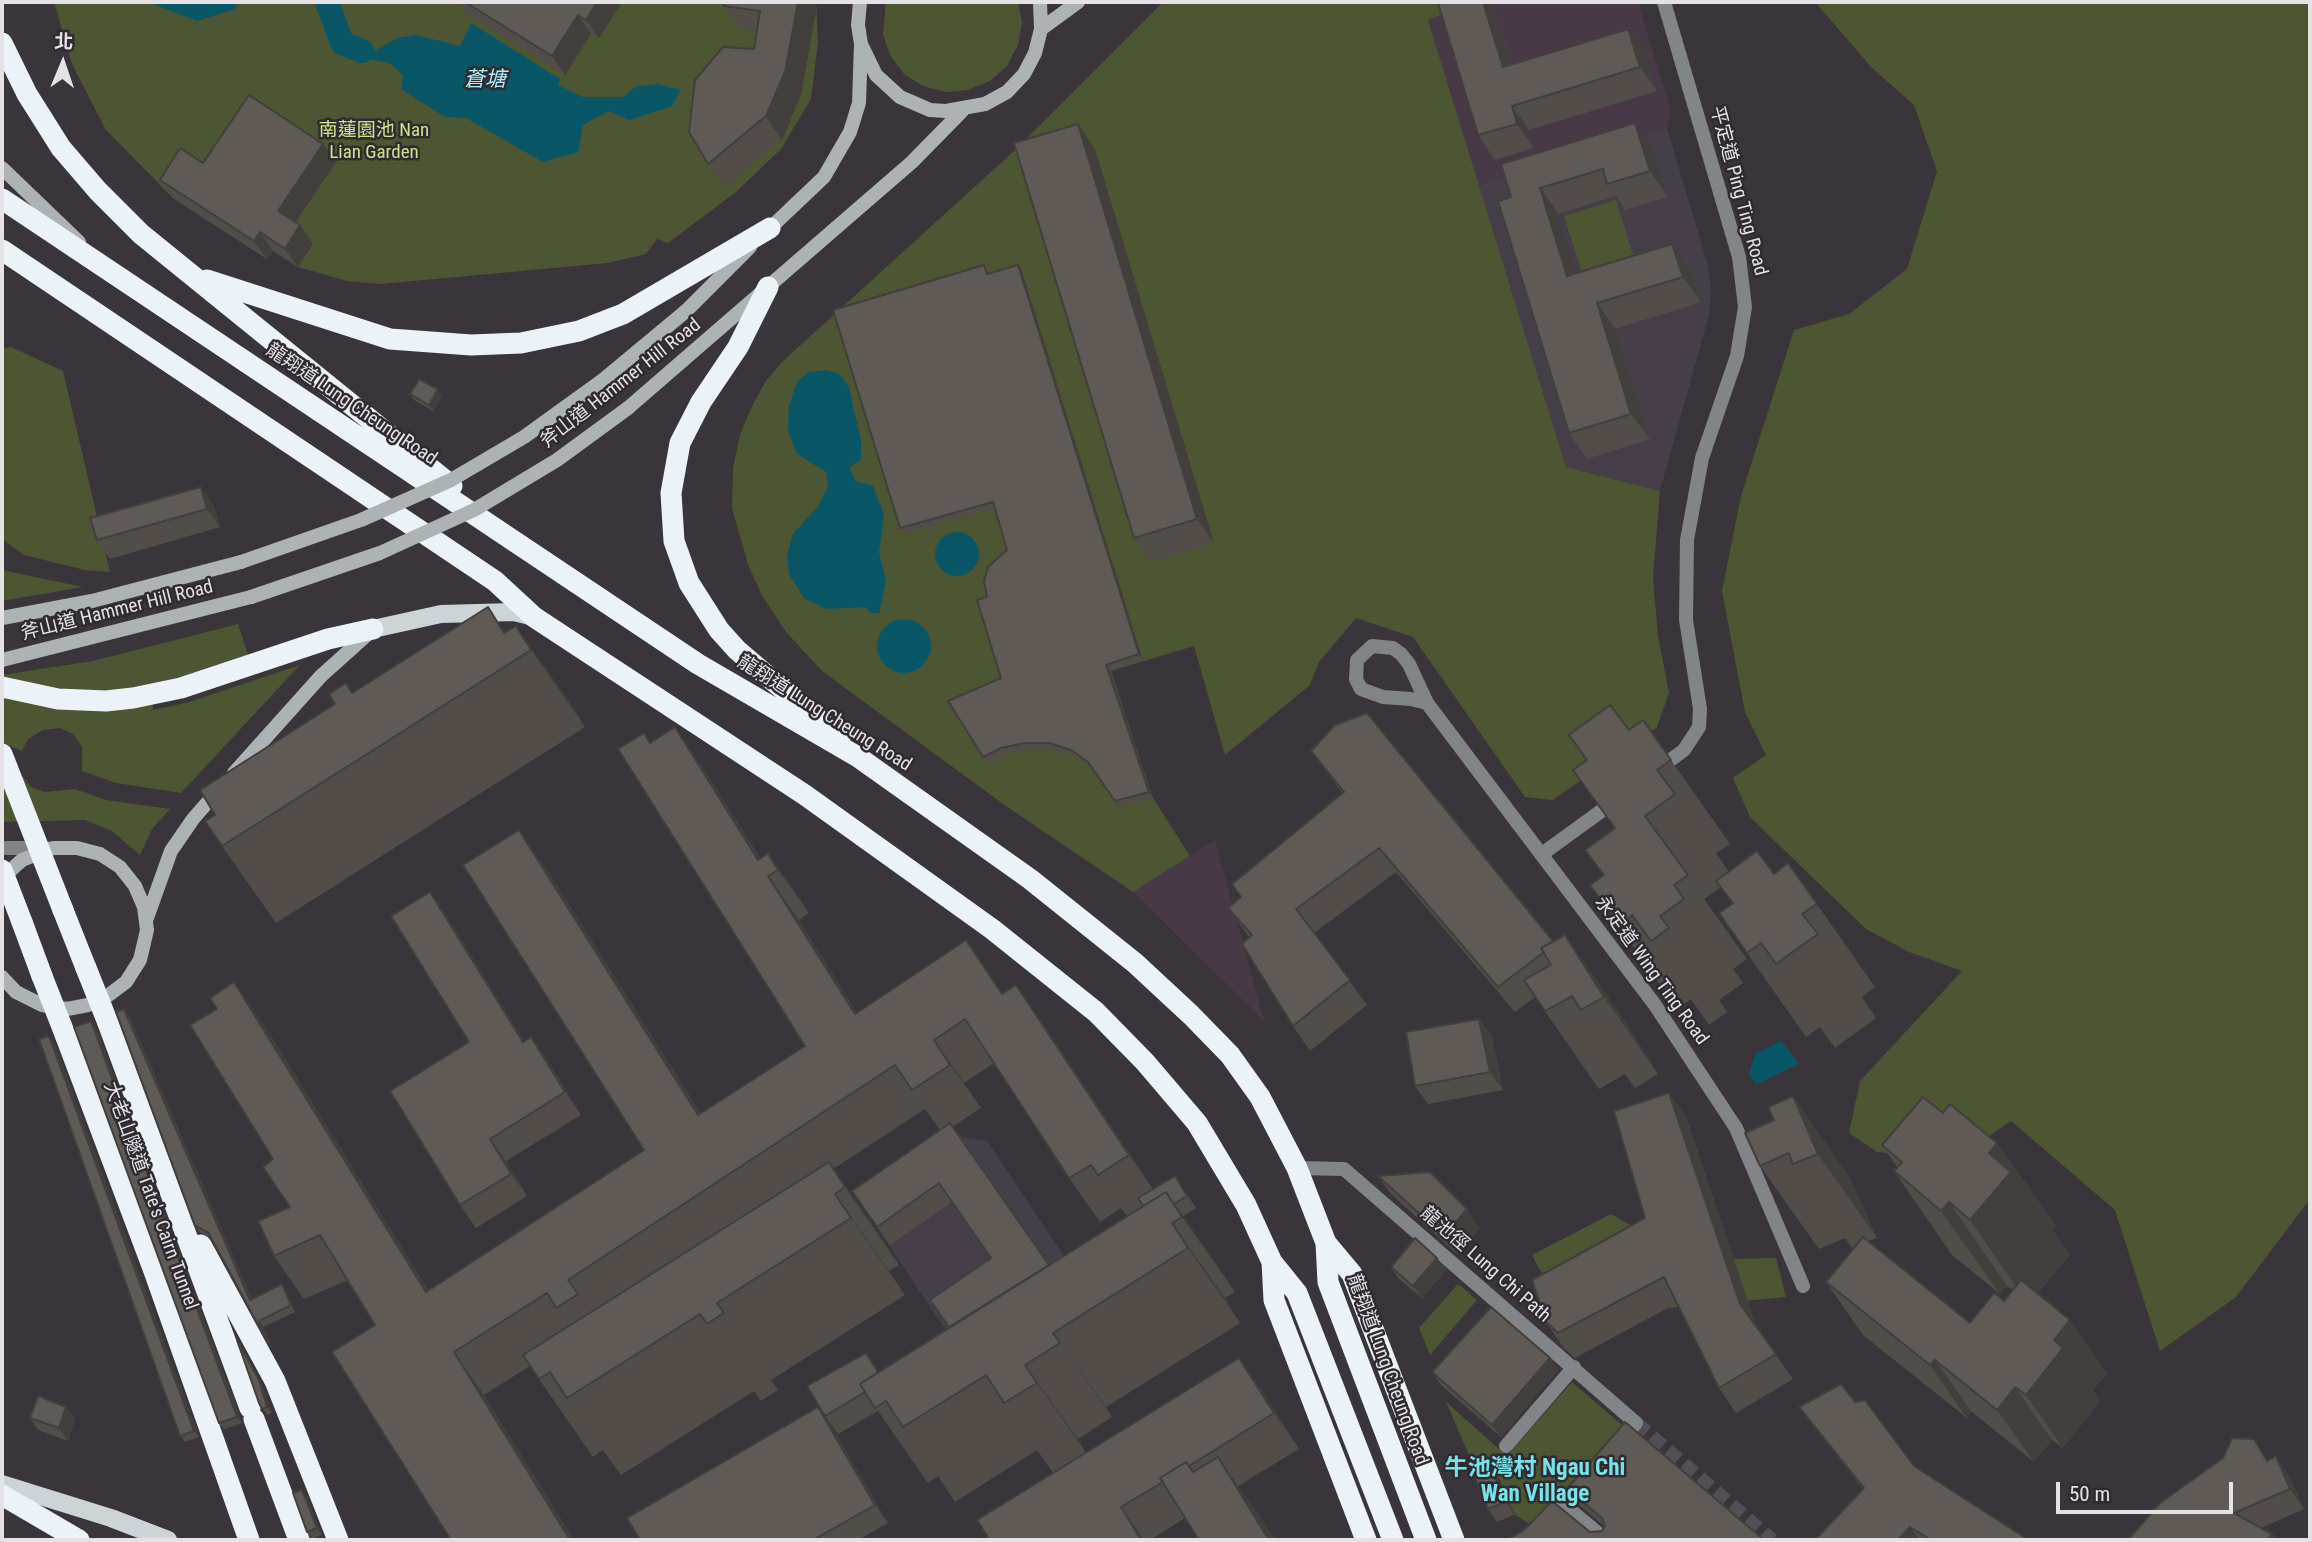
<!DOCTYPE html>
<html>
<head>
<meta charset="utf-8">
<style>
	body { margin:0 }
	#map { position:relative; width:2312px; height:1542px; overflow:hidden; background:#39353b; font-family:"Roboto Condensed","Noto Sans TC",sans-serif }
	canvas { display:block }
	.frame { position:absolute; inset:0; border:4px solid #e4e2e5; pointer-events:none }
	.north { position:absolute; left:28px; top:28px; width:70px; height:70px; -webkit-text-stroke:5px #2f2b30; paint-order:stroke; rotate:2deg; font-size:19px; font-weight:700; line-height:28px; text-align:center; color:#e4e2e5 }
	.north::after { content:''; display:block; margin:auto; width:24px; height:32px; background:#e4e2e5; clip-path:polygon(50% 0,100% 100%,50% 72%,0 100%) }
	.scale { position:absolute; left:2056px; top:1482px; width:177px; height:32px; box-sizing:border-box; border:4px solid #e4e2e5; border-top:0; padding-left:9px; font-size:21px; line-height:24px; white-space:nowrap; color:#e4e2e5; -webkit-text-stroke:5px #2f2b30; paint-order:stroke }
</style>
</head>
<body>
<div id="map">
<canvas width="2312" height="1542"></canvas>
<div class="frame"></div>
<div class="north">北</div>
<div class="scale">50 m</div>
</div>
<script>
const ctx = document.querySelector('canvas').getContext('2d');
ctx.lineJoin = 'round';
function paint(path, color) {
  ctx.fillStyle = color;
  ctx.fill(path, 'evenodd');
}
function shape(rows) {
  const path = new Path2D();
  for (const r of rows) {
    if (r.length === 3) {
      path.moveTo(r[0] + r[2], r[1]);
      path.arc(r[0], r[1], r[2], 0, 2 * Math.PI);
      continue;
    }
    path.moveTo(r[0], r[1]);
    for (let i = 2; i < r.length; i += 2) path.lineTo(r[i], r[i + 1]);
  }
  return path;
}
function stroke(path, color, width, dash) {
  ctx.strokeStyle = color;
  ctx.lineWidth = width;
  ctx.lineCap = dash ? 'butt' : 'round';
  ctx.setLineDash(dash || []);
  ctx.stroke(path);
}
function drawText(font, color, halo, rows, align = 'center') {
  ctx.font = font + ' "Roboto Condensed","Noto Sans TC",sans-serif';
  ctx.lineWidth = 5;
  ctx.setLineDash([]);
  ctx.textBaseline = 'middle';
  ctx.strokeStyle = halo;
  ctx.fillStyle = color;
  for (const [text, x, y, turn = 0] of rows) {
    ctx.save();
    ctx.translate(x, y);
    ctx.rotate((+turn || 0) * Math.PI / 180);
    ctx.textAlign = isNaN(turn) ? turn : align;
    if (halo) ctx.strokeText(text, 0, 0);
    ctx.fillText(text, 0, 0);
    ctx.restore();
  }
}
paint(shape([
	[1667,128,1708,266,1711,290,1709,315,1660,491,1566,467,1479,185],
	[958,1136,987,1141,1078,1277,963,1356,859,1201]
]), '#463e49');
paint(shape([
	[1459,2,1638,2,1671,111,1667,128,1479,185,1428,19,1460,7],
	[1215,840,1264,1021,1133,892]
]), '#483946');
paint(shape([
	[54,2,816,2,818,42,811,99,781,149,736,192,668,243,657,239,646,254,608,263,381,284,347,281,298,267,273,251,267,259,173,198,106,130,72,64],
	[886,2,1018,2,1022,23,1018,45,1007,66,990,81,968,90,946,92,923,86,904,74,890,55,883,34],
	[1163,2,1459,2,1461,7,1428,20,1566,467,1660,491,1653,578,1658,636,1669,693,1657,727,1553,800,1525,797,1413,637,1356,618,1319,662,1310,685,1225,755,1194,646,1111,671,1153,798,1190,856,1133,892,1003,804,822,671,786,632,763,597,748,565,732,508,733,468,740,435,752,406,765,382,783,361,1014,151],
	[1815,2,2310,2,2310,1199,2236,1297,2160,1351,2115,1210,2011,1121,1935,1173,1909,1155,1877,1152,1849,1133,1860,1081,1962,971,1909,952,1866,929,1750,817,1733,778,1766,755,1745,712,1722,591,1741,496,1794,330,1849,314,1907,269,1937,171,1914,105,1871,67],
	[1616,200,1640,277,1588,292,1564,216],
	[11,347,63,371,110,572,85,570,24,555,2,539,2,349],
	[2,568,6,571,83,587,2,601],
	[238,624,248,655,175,680,151,685,153,710,189,702,300,665,181,793,116,783,82,771,82,747,73,734,60,728,43,730,28,739,22,751,2,743,2,675,93,661],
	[2,768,23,777,31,787,45,792,75,789,106,800,170,809,152,829,140,855,112,831,85,820,2,822],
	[1611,1214,1689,1260,1776,1258,1786,1297,1658,1309,1544,1277,1532,1255],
	[1458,1284,1477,1300,1430,1355,1419,1328],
	[1572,1382,1622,1425,1533,1526,1514,1514,1499,1478,1482,1485,1446,1402,1507,1456]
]), '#4c5632');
paint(shape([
	[148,2,184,3,238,2,235,9,197,21],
	[471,23,560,79,558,85,583,97,624,97,635,87,656,84,681,90,672,106,629,120,609,111,583,125,578,152,543,162,466,118,445,117,401,89,403,75,389,63,358,57,364,46,376,50,397,38,416,35,460,46],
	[826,370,839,374,849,387,861,441,861,459,850,467,855,481,873,486,884,514,879,552,886,581,879,613,871,613,865,607,826,609,804,598,789,574,787,555,793,534,818,506,828,487,826,472,797,454,788,431,789,406,797,382,809,372],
	[957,554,22],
	[904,646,27],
	[1781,1041,1799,1064,1757,1084,1749,1075,1755,1054]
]), '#095766');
stroke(shape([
	[327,2,342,43,362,51]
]), '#095766', 24);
stroke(shape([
	[1636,1423,1772,1540]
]), '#534f54', 14, [14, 7]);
stroke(shape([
	[1427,703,1411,699,1383,697,1361,689,1356,679,1357,660,1372,646,1393,648,1401,654,1409,664,1427,703,1655,1005,1736,1128,1803,1286],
	[1657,770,1684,750,1699,727,1700,709,1686,620,1687,540,1702,458,1737,356,1745,307,1739,257,1664,2],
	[2,848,46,848],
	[1542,854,1615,801],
	[1297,1168,1344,1169,1636,1423,1621,1440],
	[1506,1446,1574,1367],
	[1564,1505,1606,1540],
	[1527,1540,1584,1482]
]), '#828587', 14);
stroke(shape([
	[860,2,858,25,861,44,876,75,900,97,930,110,946,111,985,104,1007,92,1024,74,1035,53,1041,29,1040,2],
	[1041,29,1078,2],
	[2,168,79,242],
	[765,233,824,177,850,132,859,103,861,44],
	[603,380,686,311,750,247],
	[628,408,912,162,962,111],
	[2,618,92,601,241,562],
	[2,660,251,597],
	[234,773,321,676,370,632],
	[2,878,22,860,53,848,77,848,100,854,120,867,135,886,144,907,147,930,140,960,126,982,102,1000,88,1005,67,1009,42,1005,16,992,2,977],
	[147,918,171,851,193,819,220,788]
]), '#adb2b5', 14);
stroke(shape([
	[373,629,441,614,514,612,534,617],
	[2,1484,111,1518,168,1540]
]), '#cdd4d8', 18);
stroke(shape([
	[2,43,27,94,61,148,98,191,141,234,452,486],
	[2,199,698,664,858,757,1030,879,1135,963,1191,1015,1230,1055,1260,1097,1297,1168,1326,1243,1328,1282,1426,1540],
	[2,250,495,581,534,617,805,795,992,929,1096,1012,1145,1062,1197,1123,1246,1205,1272,1262,1297,1293,1393,1540],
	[207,280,390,339,471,345,521,343,579,331,623,314,770,228],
	[768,287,738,347,701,402,680,443,671,493,674,541,689,583,719,630,737,650,840,738],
	[2,687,58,699,106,701,133,698,181,688,328,639,373,629],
	[63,910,86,968],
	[22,922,42,976],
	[108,1023,250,1408],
	[66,1037,154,1271,249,1540],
	[1326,1243,1352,1274,1454,1540],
	[201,1245,275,1381,338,1540],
	[1272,1262,1274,1300,1366,1540],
	[254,1419,299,1540],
	[2,1495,79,1540]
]), '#ebf3f8', 21);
stroke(shape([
	[241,562,361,520,451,480,524,437,603,380],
	[251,597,380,553,474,510,557,460,628,408]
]), '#adb2b5', 14);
stroke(shape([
	[2,754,63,910],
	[2,870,22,922],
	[86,968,108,1023],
	[42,976,66,1037]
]), '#ebf3f8', 21);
paint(shape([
	[458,2,622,2,599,38,591,34,565,75,465,12],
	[724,6,817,6,801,95,782,140,725,187,708,164,754,49,757,31,740,29],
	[1496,15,1512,65,1628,29,1645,53,1657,91,1529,130,1534,148,1495,160,1478,135],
	[1078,124,1095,149,1214,543,1151,562,1134,538],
	[323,144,336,162,296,222,300,225,313,244,298,267,273,251,267,259,173,198,160,180,203,163],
	[1653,149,1668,197,1625,210,1616,196,1558,214,1576,273,1672,244,1691,270,1701,302,1615,329,1650,439,1587,459,1569,433,1498,201],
	[1018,265,1022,271,1143,661,1110,671,1153,798,1119,808,1092,768,1076,756,1053,750,1029,749,1006,755,987,763,983,757,1001,678,987,597,1007,550,995,509,904,534,900,528,988,271,989,273],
	[410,394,442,396,433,411,414,400],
	[201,487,214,506,220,527,110,559,97,540],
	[516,626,570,703,585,727,276,923,222,846,215,815,335,704,346,683,352,693,506,632],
	[1643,720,1730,844,1716,853,1729,872,1774,874,1788,863,1875,987,1862,997,1876,1018,1835,1048,1820,1027,1806,1037,1719,913,1732,904,1721,887,1704,899,1747,959,1733,969,1743,983,1719,1000,1727,1012,1709,1025,1691,999,1677,1009,1590,885,1603,876,1615,829,1573,770,1586,761,1569,735,1629,730],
	[675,727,705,771,760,858,768,853,798,897,809,913,799,920,857,1013,1003,993,1016,985,1046,1028,1153,1189,1175,1176,1196,1208,1183,1216,1235,1292,1225,1298,1240,1323,1106,1407,1112,1417,1078,1439,1086,1453,1239,1358,1264,1394,1299,1449,1238,1486,1276,1540,1199,1540,1185,1518,1150,1540,982,1540,988,1537,1053,1473,1037,1450,955,1502,938,1476,928,1483,878,1411,838,1434,825,1416,879,1371,949,1327,991,1258,952,1202,890,1245,852,1191,940,1130,925,1109,833,1169,899,1265,889,1271,905,1295,771,1380,778,1390,761,1401,754,1391,621,1475,603,1450,593,1457,530,1366,484,1395,574,1540,451,1540,375,1325,348,1280,304,1299,274,1256,290,1207,273,1159,265,1026,428,1290,644,1150,519,830,549,873,701,1114,805,1046,644,733,651,743],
	[994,1063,1069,1178,1100,1222,1121,1208,1127,1216,1049,1265,952,1127,981,1108,964,1083],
	[1311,751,1553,941,1619,1012,1658,1074,1635,1088,1625,1074,1599,1089,1535,997,1515,1012,1396,872,1314,933,1367,1005,1310,1051,1293,1026,1249,937,1228,908,1241,897,1342,793],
	[430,892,446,915,524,1041,531,1037,547,1060,581,1115,506,1161,527,1196,476,1228,460,1205,469,1042],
	[124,1009,129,1015,252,1299,286,1291,295,1312,263,1327,273,1349,211,1238,199,1232,195,1226],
	[1479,1019,1492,1037,1503,1090,1428,1104,1415,1086],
	[96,1027,242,1423,224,1429,219,1423],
	[49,1036,54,1042,199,1437,185,1442,180,1436],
	[1669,1093,1686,1117,1757,1328,1793,1379,1736,1413,1719,1388,1677,1303,1575,1358,1563,1347,1546,1322,1645,1218],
	[1793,1096,1851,1180,1877,1238,1868,1241,1970,1323,2004,1301,2013,1290,2007,1286,2000,1294,1952,1255,1894,1171,1897,1167,1882,1145,1943,1113,1997,1143,2056,1226,2053,1231,2070,1255,2037,1294,2107,1373,2093,1390,2100,1401,2063,1448,2052,1440,2034,1462,1972,1412,1967,1418,1863,1335,1826,1282,1854,1247,1852,1248,1845,1238,1819,1249,1760,1166,1774,1120],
	[1378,1176,1480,1228,1457,1254,1391,1194],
	[1437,1258,1446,1270,1422,1298,1399,1279,1391,1267],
	[241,1347,263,1387,272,1413,267,1415,259,1403],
	[1550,1358,1558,1370,1501,1437,1441,1385,1432,1372],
	[1855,1402,1914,1466,2027,1540,1815,1540,1863,1489,1810,1422,1799,1407],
	[66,1407,75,1419,68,1441,38,1430,30,1418],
	[818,1407,831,1425,888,1523,858,1540,640,1540],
	[2268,1460,2289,1476,2304,1509,2261,1528,2272,1534,2277,1540,2128,1540],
	[1498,1478,1514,1515,1497,1522,1488,1509],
	[1567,1489,1764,1540,1511,1540,1510,1538,1602,1531,1604,1526,1578,1504],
	[306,1496,322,1535,312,1539,307,1532]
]), '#534d4a');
paint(shape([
	[597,2,622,2,599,38,586,20],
	[798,2,814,2,817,6,801,95,782,140,766,116],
	[1483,2,1487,2,1496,15,1520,92,1503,67],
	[578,15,591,34,565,75,552,56],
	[1628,29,1645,53,1657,91,1640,67],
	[1512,106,1529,130,1534,148,1517,124],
	[1635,123,1653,149,1668,197,1650,171],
	[1078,124,1095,149,1214,543,1197,519],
	[323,144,336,162,291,229,278,211],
	[1540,188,1558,214,1585,302,1567,276],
	[300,225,313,244,298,267,285,249],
	[260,232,273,251,267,259,254,241],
	[1672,244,1691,270,1701,302,1683,277],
	[1018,265,1022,271,1143,661,1139,654],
	[1597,303,1615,329,1650,439,1631,414],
	[438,389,442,396,433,411,429,405],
	[201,487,214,506,220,527,207,509],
	[516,626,570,703,585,727,531,650],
	[1106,665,1110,671,1153,798,1149,792],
	[675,727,705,771,770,875,758,860],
	[519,830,549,873,729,1159,698,1115],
	[768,853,798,897,809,913,778,870],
	[768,876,799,920,885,1057,855,1014],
	[430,892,446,915,539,1065,523,1042],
	[1565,935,1619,1012,1658,1074,1604,997],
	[234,982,265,1026,456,1335,426,1292],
	[1016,985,1046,1028,1160,1199,1129,1155],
	[124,1009,129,1015,255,1306,250,1300],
	[1479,1019,1492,1037,1503,1090,1490,1072],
	[91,1021,96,1027,242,1423,237,1417],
	[49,1036,54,1042,199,1437,194,1431],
	[531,1037,547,1060,581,1115,565,1092],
	[934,1040,964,1083,981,1108,950,1065],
	[1669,1093,1686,1117,1757,1328,1740,1304],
	[1793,1096,1851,1180,1877,1238,1818,1154],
	[490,1139,506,1161,527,1196,511,1174],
	[1997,1143,2056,1226,2053,1231,2070,1255,2028,1304,1970,1220,1989,1153],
	[829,1162,883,1239,899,1265,845,1187],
	[1166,1192,1218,1266,1235,1292,1182,1217],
	[835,1194,889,1271,905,1295,851,1218],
	[1949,1202,2007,1286,2000,1294,1941,1211],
	[1467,1209,1480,1228,1457,1254,1444,1236],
	[1172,1223,1225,1298,1240,1323,1188,1248],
	[1437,1258,1446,1270,1422,1298,1413,1286],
	[282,1284,286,1291,295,1312,291,1305],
	[2070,1320,2107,1373,2093,1390,2100,1401,2063,1448,2026,1395,2054,1340],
	[259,1321,263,1327,273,1349,268,1343],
	[1053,1333,1106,1407,1112,1417,1060,1343],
	[237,1340,263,1387,272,1413,267,1407],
	[454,1352,484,1395,574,1540,570,1540],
	[1239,1358,1264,1394,1299,1449,1274,1413],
	[1550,1358,1558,1370,1501,1437,1492,1425],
	[1935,1360,1972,1412,1967,1418,1930,1365],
	[1025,1365,1078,1439,1089,1457,1037,1383],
	[2015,1387,2052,1440,2034,1462,1997,1410],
	[66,1407,75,1419,68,1441,59,1428],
	[818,1407,831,1425,888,1523,875,1505],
	[2276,1456,2289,1476,2304,1509,2290,1489],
	[1218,1457,1272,1534,1276,1540,1269,1540],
	[1490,1465,1498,1478,1514,1515,1506,1502],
	[302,1490,306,1496,322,1535,317,1528],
	[1121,1507,1144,1540,1142,1540,1140,1538],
	[1910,1527,1920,1540,1898,1540],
	[2272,1534,2277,1540,2267,1540]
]), '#433f3c');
const building = shape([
	[465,2,597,2,586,20,578,15,552,56,465,2],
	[724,2,798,2,785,72,766,116,708,164,689,132,695,80,723,47,754,49,760,11,724,6,724,2],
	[1443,2,1483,2,1503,67,1628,29,1640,67,1512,106,1517,124,1478,135,1438,3,1443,2],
	[249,95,323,144,278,211,300,225,285,249,260,232,254,241,160,180,180,148,203,163,249,95],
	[1635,123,1650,171,1607,184,1603,169,1540,188,1567,276,1672,244,1683,277,1597,303,1631,414,1569,433,1498,201,1511,197,1501,164,1635,123],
	[1078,124,1197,519,1134,538,1014,143,1078,124],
	[984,265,987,274,1018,265,1139,654,1106,665,1149,792,1115,801,1088,762,1071,750,1049,743,1025,743,1001,748,983,757,948,701,1001,678,977,600,987,597,984,581,988,567,1007,550,993,502,900,528,833,310,984,265],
	[419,379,438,389,429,405,410,394,419,379],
	[201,487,207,509,97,540,90,518,201,487],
	[488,607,504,633,516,626,531,650,222,846,205,821,215,815,200,790,335,704,329,694,346,683,352,693,488,607],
	[1610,705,1629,730,1643,720,1671,760,1657,770,1675,794,1645,816,1688,875,1674,885,1684,899,1660,916,1669,928,1651,941,1632,915,1619,925,1590,885,1604,875,1585,850,1615,828,1573,770,1587,760,1569,735,1610,705],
	[1367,713,1553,941,1541,948,1544,952,1498,987,1379,848,1296,909,1350,980,1293,1026,1242,944,1252,935,1228,908,1241,897,1232,884,1344,792,1311,751,1335,725,1367,713],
	[675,727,758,860,768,853,778,870,768,876,855,1014,966,940,1002,994,1016,985,1129,1155,1098,1175,1091,1165,1069,1178,965,1019,934,1040,950,1065,912,1090,895,1065,568,1280,578,1294,556,1308,547,1293,454,1352,570,1540,451,1540,332,1352,375,1325,320,1235,274,1256,258,1221,290,1207,263,1167,273,1159,190,1025,217,1009,210,998,234,982,426,1292,644,1150,463,865,519,830,698,1115,805,1046,618,749,644,733,650,743,675,727],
	[1757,851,1774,874,1788,863,1817,904,1802,914,1818,934,1776,964,1761,943,1747,953,1719,913,1733,903,1716,881,1757,851],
	[430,892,523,1042,531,1037,565,1092,490,1139,511,1174,460,1205,390,1091,469,1042,391,916,430,892],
	[1565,935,1604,997,1581,1010,1572,996,1545,1011,1524,980,1551,965,1541,948,1565,935],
	[124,1009,250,1300,282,1284,291,1305,259,1321,268,1343,208,1232,195,1226,116,1012,124,1009],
	[1479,1019,1490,1072,1415,1086,1406,1032,1479,1019],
	[91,1021,237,1417,219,1423,74,1027,91,1021],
	[49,1036,194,1431,180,1436,39,1039,49,1036],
	[1669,1093,1740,1304,1776,1354,1719,1388,1664,1277,1558,1333,1546,1322,1532,1280,1645,1218,1614,1111,1669,1093],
	[1793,1096,1818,1154,1793,1164,1789,1153,1760,1166,1745,1133,1774,1120,1768,1107,1793,1096],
	[1923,1097,1943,1113,1950,1104,1997,1143,1989,1153,2011,1172,1970,1220,1949,1202,1941,1211,1894,1171,1902,1162,1882,1145,1923,1097],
	[950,1123,1049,1265,949,1327,930,1300,991,1258,939,1183,877,1227,852,1191,950,1123],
	[829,1162,845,1187,835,1194,851,1218,717,1303,724,1313,707,1324,700,1314,567,1398,550,1372,539,1379,523,1355,829,1162],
	[1430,1172,1467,1209,1444,1236,1378,1176,1430,1172],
	[1175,1176,1187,1196,1174,1204,1166,1192,1143,1206,1138,1198,1175,1176],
	[1166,1192,1182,1217,1172,1223,1188,1248,1053,1333,1060,1343,1025,1365,1037,1383,1004,1403,986,1375,903,1427,886,1401,875,1408,860,1384,1166,1192],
	[1863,1237,1970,1323,1994,1293,2004,1301,2021,1280,2070,1320,2054,1340,2063,1348,2026,1395,2015,1387,1997,1410,1935,1360,1930,1365,1826,1282,1863,1237],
	[1415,1238,1437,1258,1413,1286,1391,1267,1415,1238],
	[1491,1307,1550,1358,1492,1425,1432,1372,1491,1307],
	[237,1340,259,1380,267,1407,262,1409,259,1403,237,1340],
	[866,1353,878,1372,860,1384,865,1392,825,1416,807,1386,866,1353],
	[1239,1358,1274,1413,1189,1466,1186,1462,1160,1478,1163,1482,1121,1507,1140,1538,1137,1540,982,1540,988,1537,977,1520,1239,1358],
	[1841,1384,1855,1402,1865,1400,1914,1466,2027,1539,2026,1540,1931,1540,1910,1527,1898,1540,1815,1540,1864,1488,1799,1407,1841,1384],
	[38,1396,66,1407,59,1428,30,1418,38,1396],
	[818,1407,875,1505,813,1540,640,1540,627,1518,818,1407],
	[1625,1422,1764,1540,1512,1540,1510,1538,1523,1531,1552,1501,1590,1532,1602,1531,1605,1526,1602,1518,1567,1489,1625,1422],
	[2232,1438,2254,1439,2267,1461,2276,1456,2290,1489,2234,1513,2272,1534,2267,1540,2128,1540,2160,1503,2223,1458,2232,1438],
	[1218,1457,1269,1540,1199,1540,1160,1478,1186,1462,1193,1472,1218,1457],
	[1490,1465,1506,1502,1488,1509,1473,1472,1490,1465],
	[302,1490,317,1528,307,1532,293,1493,302,1490]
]);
paint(building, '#605a56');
stroke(building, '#433f3c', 2);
drawText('19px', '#cae489', '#2f2b30', [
	["南蓮園池 Nan",374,131],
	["Lian Garden",374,153]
]);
drawText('19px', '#e4e2e5', '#2f2b30', [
	["平定道 Ping Ting Road",1738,191,75],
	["斧山道 Hammer Hill Road",621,384,-38],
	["龍翔道 Lung Cheung Road",351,405,34],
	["斧山道 Hammer Hill Road",117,611,-14],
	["龍翔道 Lung Cheung Road",824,714,32],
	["永定道 Wing Ting Road",1651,971,54],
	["大老山隧道 Tate's Cairn Tunnel",150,1196,70],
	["龍池徑 Lung Chi Path",1485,1265,41],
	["龍翔道 Lung Cheung Road",1387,1370,70]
]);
drawText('italic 21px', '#a8ecfd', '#2f2b30', [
	["蒼塘",485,81]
]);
drawText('bold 23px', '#77e3e9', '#2f2b30', [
	["牛池灣村 Ngau Chi",1535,1469],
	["Wan Village",1535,1495]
]);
</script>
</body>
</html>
